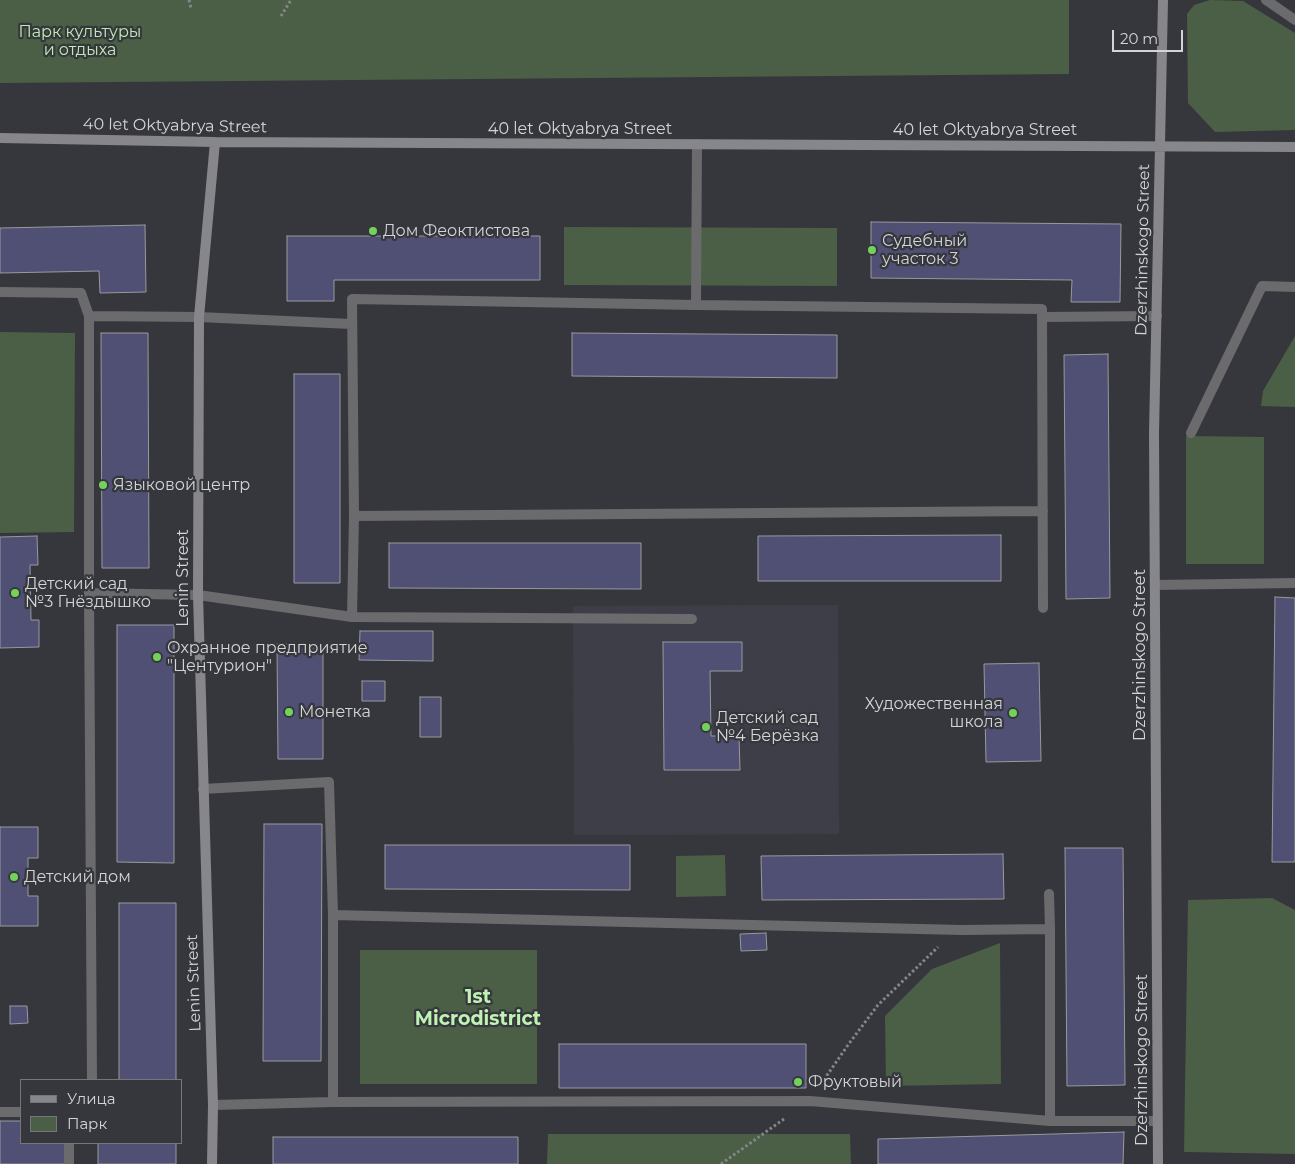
<!DOCTYPE html>
<html>
<head>
<meta charset="utf-8">
<style>
	body { margin:0 }
	#map { position:relative; width:1295px; height:1164px; overflow:hidden; background:#36373c; font-family:Montserrat,sans-serif }
	canvas { display:block }
	.legend { position:absolute; left:20px; top:1079px; width:162px; height:65px; box-sizing:border-box; background:#36373c; border:1px solid #75767a; margin:0; padding:6px 9px; list-style:none; font-size:15px; color:#d3d4d7 }
	.legend li { display:flex; align-items:center; gap:10px; height:25px }
	.legend b { width:25px; border:1px solid #75767a }
	.scale { position:absolute; left:1112px; top:30px; width:71px; height:22px; box-sizing:border-box; border:2px solid #d3d4d7; border-top:0; padding-left:6px; font-size:15px; line-height:18px; white-space:nowrap; color:#d3d4d7; -webkit-text-stroke:4px #36373c; paint-order:stroke }
</style>
</head>
<body>
<div id="map">
<canvas width="1295" height="1164"></canvas>
<ul class="legend">
<li><b style="height:6px;background:#87878b"></b>Улица</li>
<li><b style="height:14px;background:#4a5f45"></b>Парк</li>
</ul>
<div class="scale">20 m</div>
</div>
<script>
const ctx = document.querySelector('canvas').getContext('2d');
ctx.lineJoin = 'round';
function paint(path, color) {
  ctx.fillStyle = color;
  ctx.fill(path, 'evenodd');
}
function shape(rows) {
  const path = new Path2D();
  for (const r of rows) {
    path.moveTo(r[0], r[1]);
    for (let i = 2; i < r.length; i += 2) path.lineTo(r[i], r[i + 1]);
  }
  return path;
}
function stroke(path, color, width, dash) {
  ctx.strokeStyle = color;
  ctx.lineWidth = width;
  ctx.lineCap = dash ? 'butt' : 'round';
  ctx.setLineDash(dash || []);
  ctx.stroke(path);
}
function drawText(font, color, halo, rows, align = 'center') {
  ctx.font = font + ' Montserrat,sans-serif';
  ctx.lineWidth = 4.5;
  ctx.setLineDash([]);
  ctx.textBaseline = 'middle';
  ctx.strokeStyle = halo;
  ctx.fillStyle = color;
  for (const [text, x, y, turn = 0] of rows) {
    ctx.save();
    ctx.translate(x, y);
    ctx.rotate((+turn || 0) * Math.PI / 180);
    ctx.textAlign = isNaN(turn) ? turn : align;
    if (halo) ctx.strokeText(text, 0, 0);
    ctx.fillText(text, 0, 0);
    ctx.restore();
  }
}
paint(shape([
	[838,605,839,834,574,835,573,606]
]), '#3e3e49');
paint(shape([
	[0,0,1069,0,1069,74,0,83],
	[1210,0,1243,1,1295,33,1295,130,1215,132,1188,103,1187,14,1194,5],
	[564,227,837,228,837,286,564,285],
	[0,332,75,333,74,532,0,533],
	[1295,336,1295,407,1261,406,1263,391],
	[1186,436,1264,437,1264,564,1186,564],
	[725,855,726,896,676,897,676,856],
	[1272,898,1295,910,1295,1154,1184,1152,1188,900],
	[1000,943,1001,1084,886,1086,885,1016,932,969],
	[360,950,537,950,537,1084,360,1084],
	[548,1134,850,1134,851,1164,547,1164]
]), '#4a5f45');
const building = shape([
	[871,222,1121,224,1120,302,1071,302,1072,280,871,278,871,222],
	[145,225,146,292,100,293,99,271,0,273,0,228,145,225],
	[287,236,540,236,540,280,334,280,334,301,287,301,287,236],
	[101,333,148,333,149,568,102,568,101,333],
	[572,333,837,335,837,378,572,376,572,333],
	[1108,354,1110,598,1066,599,1064,355,1108,354],
	[294,374,340,374,340,583,294,583,294,374],
	[1001,535,1001,581,758,581,758,536,1001,535],
	[37,536,38,565,30,565,31,620,39,620,39,647,0,648,0,537,37,536],
	[389,543,641,543,641,589,389,588,389,543],
	[1275,597,1295,598,1295,862,1272,862,1275,597],
	[117,625,174,625,174,863,117,862,117,625],
	[360,631,433,631,433,661,359,660,360,631],
	[663,642,742,642,742,671,710,671,711,736,739,736,740,770,664,770,663,642],
	[277,644,323,644,323,759,278,759,277,644],
	[1039,663,1041,761,986,762,984,664,1039,663],
	[362,681,385,681,385,701,362,701,362,681],
	[420,697,441,697,441,737,420,737,420,697],
	[264,824,322,824,321,1061,263,1061,264,824],
	[0,827,38,827,38,858,28,858,28,896,38,896,38,926,0,926,0,827],
	[385,845,630,845,630,890,385,889,385,845],
	[1065,848,1123,848,1125,1085,1067,1086,1065,848],
	[1003,854,1004,899,762,900,761,856,1003,854],
	[119,903,176,903,176,1080,119,1080,119,903],
	[766,933,767,950,741,951,740,934,766,933],
	[10,1006,27,1006,28,1023,10,1024,10,1006],
	[559,1044,806,1044,806,1088,559,1088,559,1044],
	[0,1121,21,1121,21,1143,66,1143,66,1164,0,1164,0,1121],
	[1124,1132,1123,1164,878,1164,878,1139,1124,1132],
	[273,1137,518,1137,518,1164,273,1164,273,1137],
	[98,1143,176,1143,176,1164,98,1164,98,1143]
]);
paint(building, '#4f5073');
stroke(building, '#99999f', 1);
stroke(shape([
	[189,0,191,8],
	[281,16,291,0],
	[821,1084,848,1045,878,1005,938,947],
	[721,1164,784,1119]
]), '#85868a', 3, [2.5, 2.5]);
stroke(shape([
	[1266,0,1295,20],
	[0,292,81,293,89,316,89,593,92,1080],
	[696,305,697,144],
	[89,316,199,317,351,324],
	[1043,317,1157,316],
	[1191,433,1262,286,1295,287],
	[354,516,1043,511],
	[1155,585,1295,583],
	[89,593,198,595,352,617,354,516,352,299,696,305,1042,309,1043,608],
	[352,617,692,619],
	[203,789,329,782,333,915,333,1102],
	[1049,894,1050,929],
	[333,915,962,930,1050,929,1050,1121],
	[213,1105,333,1102,810,1101,1050,1121,1157,1121],
	[0,1112,21,1112],
	[69,1143,69,1164]
]), '#6b6b6d', 10);
stroke(shape([
	[0,138,215,142,1295,147],
	[212,1164,213,1105,198,595,199,317,215,142],
	[1158,1164,1154,433,1163,0]
]), '#87878b', 10);
for (const [x, y, r, color] of [
	[373,231,5,"#74d25c"],
	[872,250,5,"#74d25c"],
	[103,485,5,"#74d25c"],
	[15,593,5,"#74d25c"],
	[157,657,5,"#74d25c"],
	[289,712,5,"#74d25c"],
	[1013,713,5,"#74d25c"],
	[706,727,5,"#74d25c"],
	[14,877,5,"#74d25c"],
	[798,1082,5,"#74d25c"]
]) {
  const dot = new Path2D();
  dot.arc(x, y, r, 0, 2 * Math.PI);
  ctx.fillStyle = color;
  ctx.fill(dot);
  stroke(dot, '#36373c', 2);
}
drawText('16px', '#beeab4', '#36373c', [
	["Парк культуры",80,32],
	["и отдыха",80,50]
]);
drawText('16px', '#d3d4d7', '#36373c', [
	["40 let Oktyabrya Street",175,126,1],
	["40 let Oktyabrya Street",580,129],
	["40 let Oktyabrya Street",985,130],
	["Dzerzhinskogo Street",1143,250,-89],
	["Lenin Street",183,578,-90],
	["Dzerzhinskogo Street",1140,655,-90],
	["Lenin Street",194,983,-92],
	["Dzerzhinskogo Street",1142,1060,-90]
]);
drawText('16px', '#d3d4d7', '#36373c', [
	["Дом Феоктистова",383,231],
	["Судебный",882,241],
	["участок 3",882,259],
	["Языковой центр",113,485],
	["Детский сад",25,584],
	["№3 Гнёздышко",25,602],
	["Охранное предприятие",167,648],
	["\"Центурион\"",167,666],
	["Художественная",1003,704,"right"],
	["школа",1003,722,"right"],
	["Монетка",299,712],
	["Детский сад",716,718],
	["№4 Берёзка",716,736],
	["Детский дом",24,877],
	["Фруктовый",808,1082]
], 'left');
drawText('bold 19px', '#bff3b3', '#36373c', [
	["1st",478,997],
	["Microdistrict",478,1019]
]);
</script>
</body>
</html>
